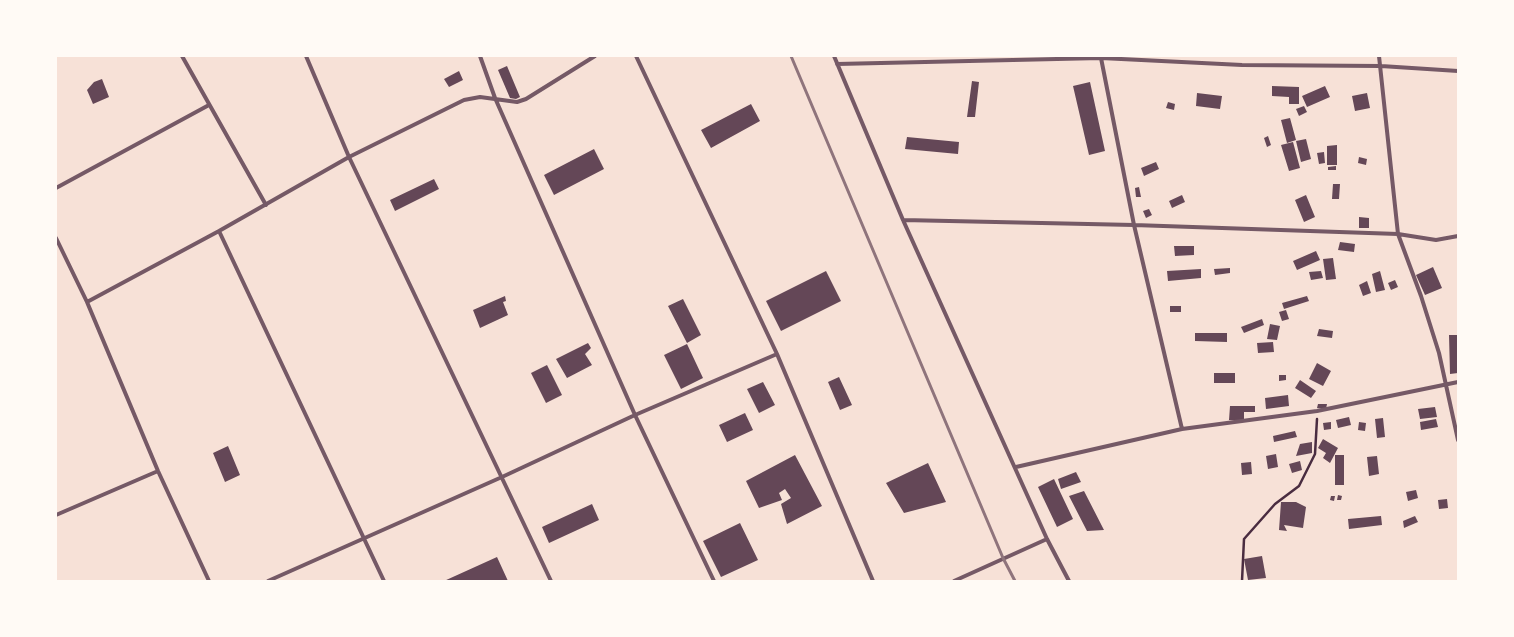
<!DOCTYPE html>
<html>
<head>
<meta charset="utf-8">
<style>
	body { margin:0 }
	#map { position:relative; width:1514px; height:637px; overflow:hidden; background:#f7e1d7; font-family:"Noto Sans",sans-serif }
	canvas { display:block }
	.frame { position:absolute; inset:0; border:57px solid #fffaf5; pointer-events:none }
</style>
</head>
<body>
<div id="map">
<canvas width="1514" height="637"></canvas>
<div class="frame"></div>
</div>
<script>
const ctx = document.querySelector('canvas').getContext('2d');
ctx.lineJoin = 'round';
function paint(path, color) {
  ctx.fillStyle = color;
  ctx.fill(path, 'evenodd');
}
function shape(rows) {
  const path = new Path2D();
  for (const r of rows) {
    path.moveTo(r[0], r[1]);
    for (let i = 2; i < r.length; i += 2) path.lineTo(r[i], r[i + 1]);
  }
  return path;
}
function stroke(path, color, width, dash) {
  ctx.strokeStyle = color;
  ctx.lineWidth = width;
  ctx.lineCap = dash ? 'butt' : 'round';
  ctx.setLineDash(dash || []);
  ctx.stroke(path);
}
paint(shape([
	[507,66,520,97,516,99,510,98,498,70],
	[459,71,463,80,449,87,444,79],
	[102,79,109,97,93,104,87,90,94,82],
	[972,81,979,82,975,117,967,117],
	[1090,82,1105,151,1089,155,1073,86],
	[1272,86,1299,87,1299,104,1289,104,1289,97,1272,96],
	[1325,86,1330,97,1307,107,1302,96],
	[1197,93,1222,96,1220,109,1196,106],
	[1367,93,1370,108,1355,111,1352,96],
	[1168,102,1175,104,1174,110,1166,108],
	[751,104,760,121,711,148,701,130],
	[1304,106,1307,112,1299,116,1296,109],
	[1290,118,1296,140,1287,143,1281,120],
	[1268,136,1271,145,1267,147,1264,138],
	[907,137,959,142,958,154,905,149],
	[1306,139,1311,159,1301,162,1296,141],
	[1293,142,1300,168,1289,171,1281,145],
	[1337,145,1337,165,1327,165,1327,146],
	[594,149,604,169,554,195,544,175],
	[1324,152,1325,163,1319,164,1317,153],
	[1359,157,1367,159,1366,165,1358,163],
	[1156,162,1159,169,1144,176,1141,168],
	[1336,166,1336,170,1328,170,1328,167],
	[434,179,439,189,395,211,390,200],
	[1333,184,1340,184,1339,199,1332,199],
	[1139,187,1141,197,1136,197,1135,188],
	[1182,195,1185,202,1172,208,1169,201],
	[1306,195,1315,217,1304,222,1295,200],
	[1149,209,1152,215,1146,218,1143,211],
	[1359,217,1369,218,1369,228,1359,228],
	[1340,242,1355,244,1354,252,1338,250],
	[1174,246,1194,246,1194,255,1175,256],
	[1316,251,1320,260,1297,270,1293,261],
	[1333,258,1336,279,1326,280,1323,259],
	[1433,267,1442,288,1425,295,1416,275],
	[1230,268,1230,273,1215,275,1214,269],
	[1201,269,1201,278,1168,281,1167,271],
	[826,271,841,301,781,331,766,301],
	[1321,271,1323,278,1311,280,1309,272],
	[1380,271,1385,290,1376,292,1372,274],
	[1395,280,1398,287,1391,290,1388,283],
	[1367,281,1371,293,1363,296,1359,285],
	[505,296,506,301,503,302,508,315,480,328,473,310],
	[1307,296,1309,301,1284,309,1282,303],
	[683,299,701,335,687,343,668,306],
	[1170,306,1181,306,1181,312,1170,312],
	[1286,310,1289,319,1282,321,1279,312],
	[1262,319,1264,325,1244,333,1241,327],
	[1270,324,1280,326,1277,340,1267,339],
	[1319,329,1333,331,1332,338,1317,336],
	[1195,333,1227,333,1227,342,1195,341],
	[1449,335,1458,335,1458,373,1450,374],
	[1273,342,1274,352,1258,353,1257,343],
	[588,343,591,348,585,354,592,365,567,378,556,359],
	[687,344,703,378,681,389,664,355],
	[1317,363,1331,371,1323,386,1309,379],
	[547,365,562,395,546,403,531,373],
	[1214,373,1235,373,1235,383,1214,383],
	[1279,375,1286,375,1286,380,1279,381],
	[839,377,852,405,840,410,828,382],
	[1300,380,1316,391,1311,398,1295,388],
	[763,382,775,405,759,413,747,389],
	[1288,395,1289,406,1266,409,1265,398],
	[1318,404,1327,404,1326,409,1317,408],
	[1230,406,1255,406,1255,412,1244,412,1244,421,1229,420],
	[1435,407,1437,417,1420,419,1418,409],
	[745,413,753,430,727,442,719,425],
	[1349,417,1351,425,1338,428,1336,420],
	[1383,418,1385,437,1377,438,1375,419],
	[1436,419,1438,427,1421,430,1420,422],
	[1331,422,1331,429,1324,430,1323,423],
	[1359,422,1366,423,1365,431,1358,430],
	[1295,431,1297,437,1274,442,1273,436],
	[1323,439,1338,448,1330,463,1323,458,1326,453,1318,448],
	[1312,442,1312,453,1296,456,1300,444],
	[228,446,240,475,225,482,213,453],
	[1276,454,1278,467,1268,469,1266,456],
	[795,455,822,506,787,524,781,504,791,498,785,489,779,493,782,500,759,508,746,481],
	[1335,455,1344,455,1344,485,1335,485],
	[1377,456,1379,474,1369,476,1367,457],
	[1300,461,1302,470,1292,473,1289,464],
	[1251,462,1252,474,1242,475,1241,463],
	[928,463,946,502,904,513,886,483],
	[1076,472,1081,482,1061,489,1058,479],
	[1054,479,1073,519,1057,527,1038,487],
	[1416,490,1418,498,1408,501,1406,492],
	[1084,491,1104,530,1087,531,1069,496],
	[1338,495,1342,496,1341,500,1337,500],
	[1331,496,1335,496,1334,501,1330,500],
	[1447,499,1448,508,1439,509,1438,500],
	[1281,502,1296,502,1306,507,1303,528,1284,525,1287,531,1279,530],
	[592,504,599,520,549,543,542,527],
	[1381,516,1382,525,1349,529,1348,519],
	[1415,516,1418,522,1404,528,1403,521],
	[740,523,758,560,721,577,703,541],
	[1262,556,1266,578,1248,580,1244,559],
	[497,557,508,581,444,581]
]), '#644757');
stroke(shape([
	[1242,581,1244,539,1275,504,1299,486,1315,454,1317,419]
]), '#4a2c40', 2.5);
stroke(shape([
	[182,56,266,205],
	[306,56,349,157,551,581],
	[480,56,495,98,635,415,714,581],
	[636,56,777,354,873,581],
	[834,56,903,220,1047,539,1069,581],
	[1379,56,1398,234,1421,296,1439,353,1458,440],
	[1101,58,1134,225,1182,429],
	[837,64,1101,58,1242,65,1381,66,1458,71],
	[56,188,209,105],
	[903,220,1134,225,1398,234,1436,240,1458,236],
	[219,231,384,581],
	[56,238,87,302,158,471,209,581],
	[87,302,219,231,349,157,464,100,480,97,517,102,526,99,595,56],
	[1016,467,1182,429,1317,411,1458,382],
	[56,515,158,471],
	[268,581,502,477,635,415,777,354],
	[954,581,1047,539]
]), '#755966', 4);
stroke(shape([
	[791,56,1003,558,1015,581]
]), '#8f747c', 3);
</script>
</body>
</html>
